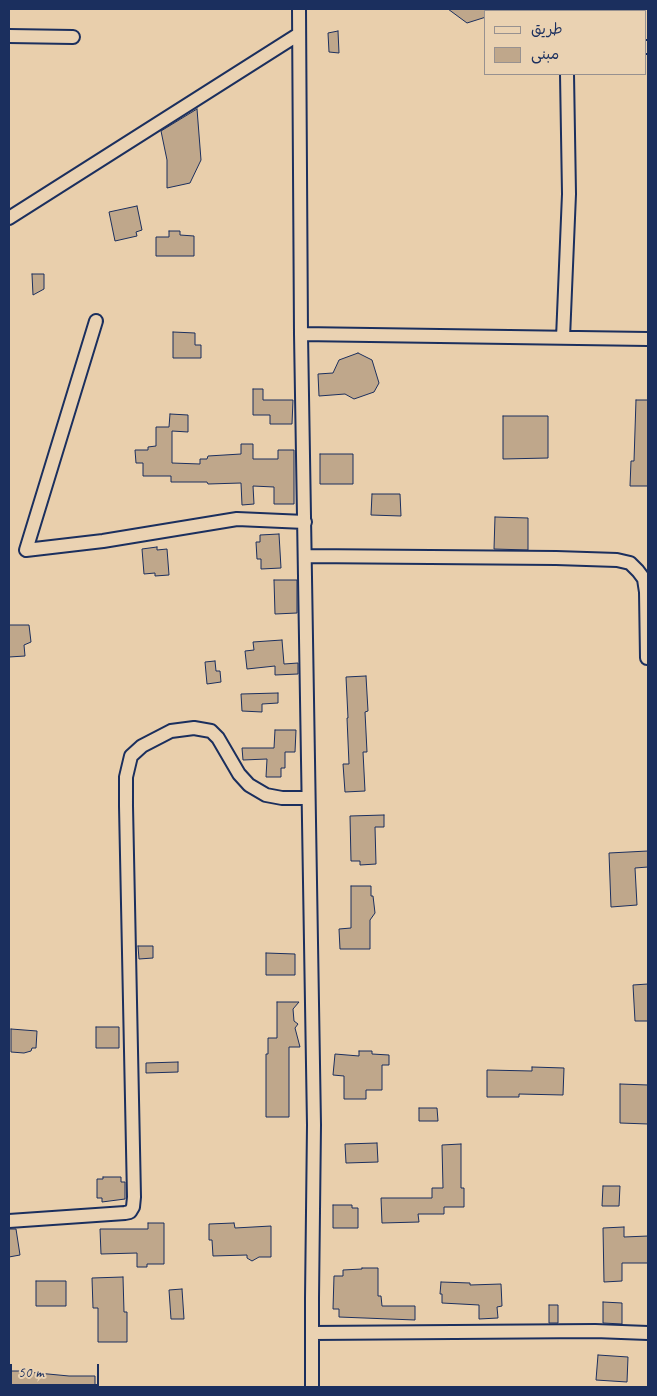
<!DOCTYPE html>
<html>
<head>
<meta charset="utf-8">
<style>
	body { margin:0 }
	#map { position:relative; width:657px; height:1396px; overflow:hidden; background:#e9cfac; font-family:Caveat,"Playpen Sans Arabic",sans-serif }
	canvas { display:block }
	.frame { position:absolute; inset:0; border:10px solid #1b2f5e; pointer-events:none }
	.legend { position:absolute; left:484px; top:10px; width:162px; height:65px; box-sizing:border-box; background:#ead2b2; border:1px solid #979190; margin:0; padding:6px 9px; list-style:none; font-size:15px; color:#1b2f5e }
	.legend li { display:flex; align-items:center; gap:10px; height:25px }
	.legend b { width:25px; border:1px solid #979190 }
	.scale { position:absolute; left:10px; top:1364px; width:89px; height:22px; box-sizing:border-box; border:2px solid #1b2f5e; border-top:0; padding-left:6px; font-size:15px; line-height:18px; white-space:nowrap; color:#1b2f5e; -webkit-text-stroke:4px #ead2b2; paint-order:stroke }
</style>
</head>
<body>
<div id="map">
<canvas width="657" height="1396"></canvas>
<div class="frame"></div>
<ul class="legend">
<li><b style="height:6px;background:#ead2b2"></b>طريق</li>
<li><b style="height:14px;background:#bfa78b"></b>مبنى</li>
</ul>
<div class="scale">50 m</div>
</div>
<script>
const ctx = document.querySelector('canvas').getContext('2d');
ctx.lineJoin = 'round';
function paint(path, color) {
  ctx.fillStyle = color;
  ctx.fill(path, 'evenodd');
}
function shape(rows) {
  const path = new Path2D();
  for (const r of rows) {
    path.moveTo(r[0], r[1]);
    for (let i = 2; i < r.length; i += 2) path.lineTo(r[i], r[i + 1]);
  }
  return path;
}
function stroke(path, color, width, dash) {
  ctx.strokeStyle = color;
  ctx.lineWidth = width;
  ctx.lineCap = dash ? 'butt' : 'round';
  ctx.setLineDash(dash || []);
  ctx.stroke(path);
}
const building = shape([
	[448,9,486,9,486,17,467,23,448,9],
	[338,31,339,53,329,52,328,33,338,31],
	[197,109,201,160,190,183,167,188,167,160,161,131,197,109],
	[137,206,142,230,136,232,137,236,115,241,109,212,137,206],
	[169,231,180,231,180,235,194,236,194,256,156,256,156,237,169,237,169,231],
	[32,274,44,274,44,289,33,295,32,274],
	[173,332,195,333,195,345,201,345,201,358,173,358,173,332],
	[358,353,372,360,379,383,374,392,354,399,345,394,319,396,318,374,333,373,339,360,358,353],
	[253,389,263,389,263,400,293,400,292,424,270,424,270,415,253,415,253,389],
	[636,400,648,400,648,486,630,486,631,461,634,461,636,400],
	[170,414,188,415,188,432,172,431,172,463,200,464,200,459,207,459,208,456,241,454,241,444,253,444,253,459,278,459,278,450,294,450,294,504,274,504,274,487,253,486,254,504,242,505,241,483,208,484,207,482,171,482,171,476,143,476,143,463,136,463,135,450,148,450,148,447,156,446,156,427,169,427,170,414],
	[503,416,548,416,548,458,503,459,503,416],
	[320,454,353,454,353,484,320,484,320,454],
	[372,494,400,494,401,516,371,515,372,494],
	[495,517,528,518,528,550,494,549,495,517],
	[279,534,281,568,261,569,261,559,257,559,256,542,260,542,260,535,279,534],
	[157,547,157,550,167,549,169,575,155,576,155,573,144,574,142,549,157,547],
	[274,580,297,580,297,613,275,614,274,580],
	[9,625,29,625,31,642,24,645,25,656,9,657,9,625],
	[282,640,284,664,298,663,298,674,275,675,275,666,247,669,245,651,254,650,253,642,282,640],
	[215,661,216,671,220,671,221,682,207,684,205,662,215,661],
	[366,676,368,711,365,712,367,752,363,752,365,791,345,792,343,764,349,764,347,718,348,718,346,677,366,676],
	[278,693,278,703,262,704,262,712,242,711,241,694,278,693],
	[275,730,296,730,295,752,285,752,285,768,281,768,281,777,266,777,267,759,243,760,242,748,274,748,275,730],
	[384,815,384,827,375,827,376,864,360,865,360,861,351,861,350,816,384,815],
	[648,851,648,867,635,868,637,905,611,907,609,853,648,851],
	[351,886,371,886,371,896,373,896,375,913,370,920,370,949,340,949,339,929,351,928,351,886],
	[138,946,153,946,153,958,139,959,138,946],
	[266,953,295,954,295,975,266,975,266,953],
	[648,984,648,1021,635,1021,633,985,648,984],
	[277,1002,299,1002,293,1009,294,1021,298,1024,295,1028,300,1047,289,1047,289,1117,266,1117,266,1054,268,1054,268,1038,277,1038,277,1002],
	[96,1027,119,1027,119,1048,96,1048,96,1027],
	[11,1029,37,1031,36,1048,32,1048,31,1051,24,1053,11,1052,11,1029],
	[359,1051,372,1051,372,1054,389,1055,389,1065,382,1065,382,1090,366,1090,366,1099,344,1099,344,1076,333,1075,335,1054,359,1056,359,1051],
	[178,1062,178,1072,146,1073,146,1063,178,1062],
	[532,1067,564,1068,563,1095,519,1094,519,1097,487,1097,487,1070,532,1071,532,1067],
	[620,1084,648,1085,648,1124,620,1123,620,1084],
	[419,1108,437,1108,438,1121,419,1121,419,1108],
	[377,1143,378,1162,346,1163,345,1144,377,1143],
	[461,1144,461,1188,464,1188,464,1207,444,1207,444,1214,418,1214,419,1222,382,1223,381,1198,432,1198,432,1188,443,1188,442,1145,461,1144],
	[103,1177,121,1177,121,1182,125,1182,125,1199,102,1202,102,1198,97,1198,97,1179,103,1179,103,1177],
	[603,1186,620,1186,619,1206,602,1206,603,1186],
	[333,1205,352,1205,352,1208,358,1208,358,1228,333,1228,333,1205],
	[148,1223,164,1223,164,1264,147,1264,147,1267,137,1267,137,1253,101,1254,100,1229,148,1229,148,1223],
	[234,1223,235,1228,271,1226,271,1257,259,1257,252,1261,247,1258,247,1255,213,1256,212,1240,209,1240,209,1224,234,1223],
	[624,1227,624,1237,648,1236,648,1263,622,1263,622,1281,604,1282,603,1228,624,1227],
	[9,1229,16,1229,20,1255,9,1257,9,1229],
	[362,1268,378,1268,378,1296,381,1296,382,1306,415,1306,415,1320,339,1317,339,1309,333,1309,334,1276,343,1276,343,1270,362,1269,362,1268],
	[123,1277,124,1312,127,1312,127,1342,98,1342,98,1308,93,1308,92,1278,123,1277],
	[36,1281,66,1281,66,1306,36,1306,36,1281],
	[441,1282,470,1283,470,1285,501,1284,502,1306,497,1307,498,1318,479,1319,479,1305,442,1303,442,1294,440,1294,441,1282],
	[182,1289,184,1319,171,1319,169,1290,182,1289],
	[603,1302,622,1303,622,1324,603,1323,603,1302],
	[549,1305,558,1305,558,1323,549,1323,549,1305],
	[598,1355,628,1357,627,1382,596,1380,598,1355],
	[9,1371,27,1371,27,1372,69,1376,95,1376,95,1387,9,1387,9,1371]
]);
paint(building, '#bfa78b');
stroke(building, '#1b2f5e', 1);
const street = shape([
	[299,9,301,334,314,1125,312,1298,312,1387],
	[9,36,73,37],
	[646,47,648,47],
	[9,218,299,34],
	[96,321,26,550,103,541,237,519,305,522],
	[301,334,648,339],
	[563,338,569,194,567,74],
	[305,556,556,558,617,560,630,563,638,571,644,579,646,592,647,658],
	[9,1221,125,1213,130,1212,133,1207,134,1197,126,806,126,777,131,756,142,746,171,731,194,728,211,731,218,738,239,774,249,785,266,795,282,798,308,798],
	[312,1333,595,1331,648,1333]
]);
stroke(street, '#1b2f5e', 16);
stroke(street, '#ead2b2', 12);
</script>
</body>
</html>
